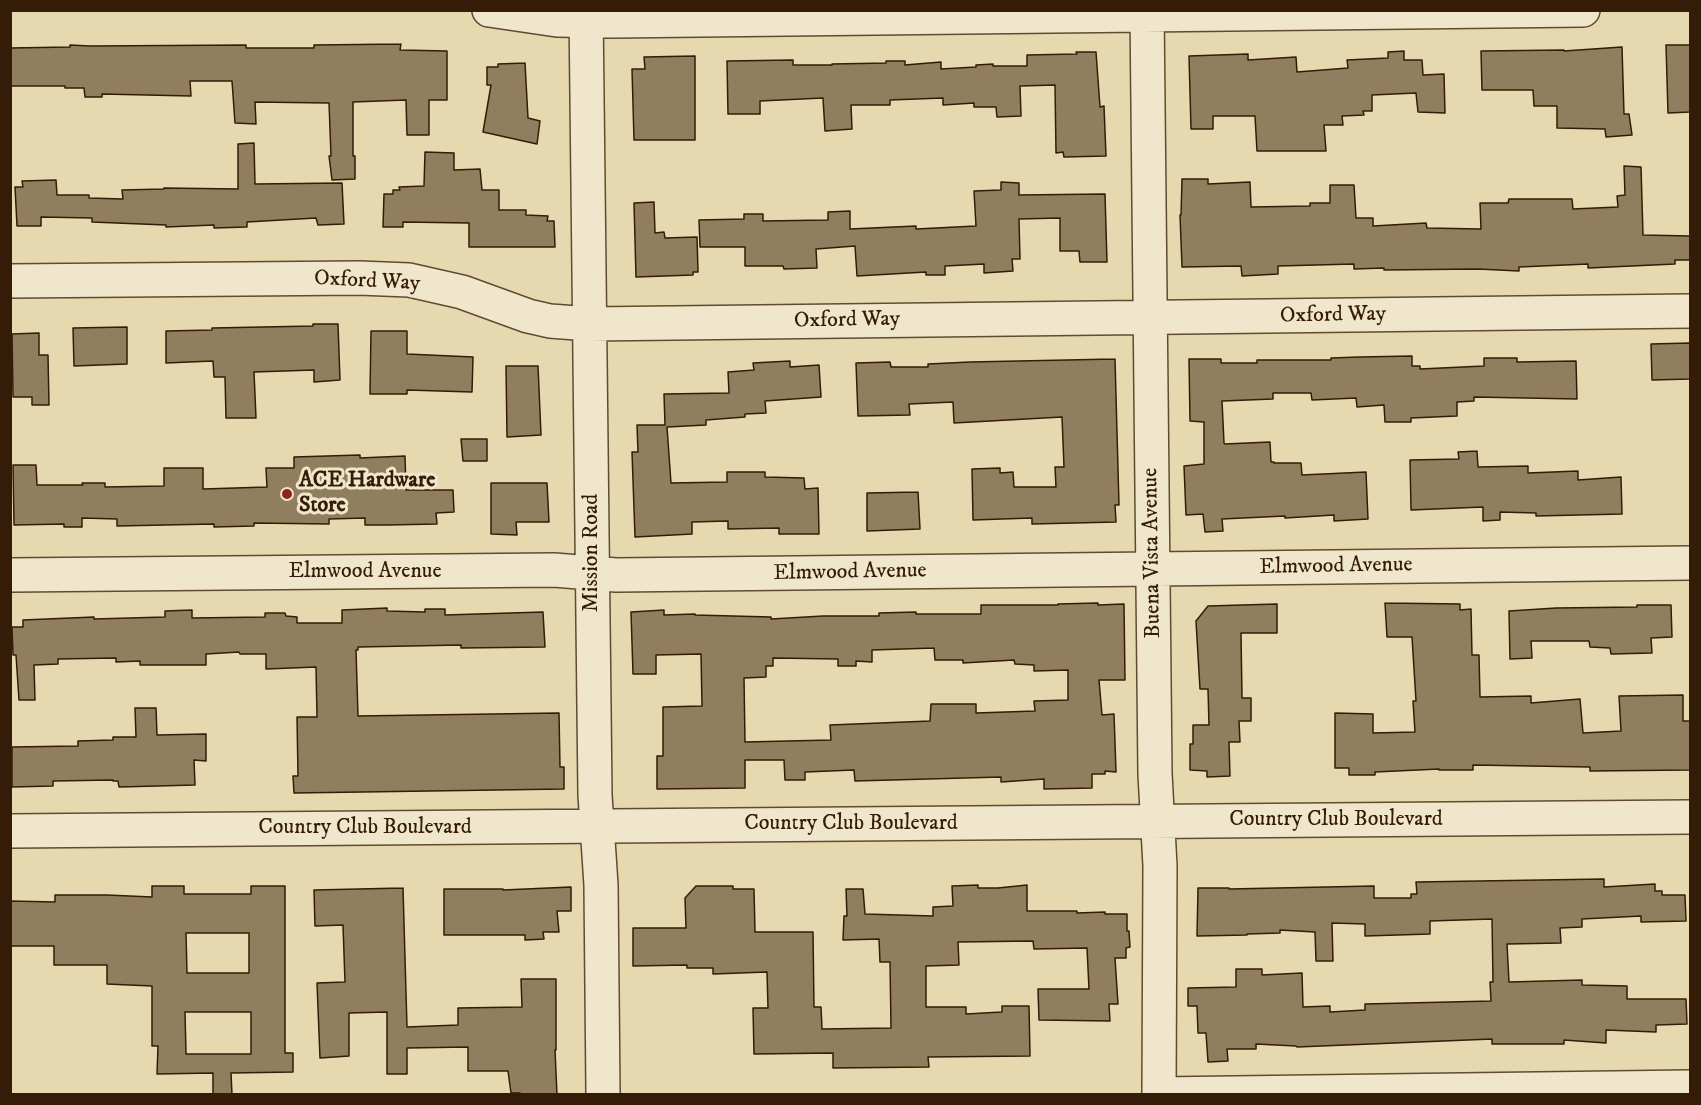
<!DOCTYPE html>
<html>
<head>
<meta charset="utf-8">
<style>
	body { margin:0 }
	#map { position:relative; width:1701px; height:1105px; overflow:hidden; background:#e6d9af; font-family:"IM FELL DW Pica",serif }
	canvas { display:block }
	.frame { position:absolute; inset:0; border:12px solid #341c08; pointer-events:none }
</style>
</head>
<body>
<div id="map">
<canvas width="1701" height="1105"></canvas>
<div class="frame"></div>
</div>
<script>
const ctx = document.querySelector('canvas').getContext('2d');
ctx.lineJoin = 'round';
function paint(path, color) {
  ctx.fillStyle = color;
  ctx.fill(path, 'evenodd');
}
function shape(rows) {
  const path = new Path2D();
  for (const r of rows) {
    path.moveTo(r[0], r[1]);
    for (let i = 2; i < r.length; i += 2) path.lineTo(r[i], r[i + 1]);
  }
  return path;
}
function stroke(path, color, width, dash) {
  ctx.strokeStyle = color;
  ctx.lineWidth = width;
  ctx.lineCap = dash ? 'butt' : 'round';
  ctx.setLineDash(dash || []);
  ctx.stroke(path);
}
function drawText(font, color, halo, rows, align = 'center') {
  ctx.font = font + ' "IM FELL DW Pica",serif';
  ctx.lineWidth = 6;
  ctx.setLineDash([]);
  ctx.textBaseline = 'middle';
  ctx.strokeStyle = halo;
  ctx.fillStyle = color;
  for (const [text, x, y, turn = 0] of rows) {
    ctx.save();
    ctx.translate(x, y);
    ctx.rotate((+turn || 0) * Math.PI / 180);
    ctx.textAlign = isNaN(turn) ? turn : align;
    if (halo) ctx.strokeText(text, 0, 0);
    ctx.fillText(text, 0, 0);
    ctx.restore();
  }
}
const building = shape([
	[401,44,400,50,447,51,447,100,429,100,429,135,407,135,406,100,353,102,353,156,355,156,355,179,332,180,329,156,331,156,329,103,255,102,256,124,235,123,232,81,190,81,191,96,102,94,102,97,85,97,84,88,65,88,65,86,10,86,10,48,70,47,70,45,90,46,246,45,246,48,314,48,314,45,401,44],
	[1666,45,1690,45,1690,112,1668,113,1666,45],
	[1622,47,1624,114,1629,114,1632,135,1606,137,1605,129,1557,128,1557,106,1534,106,1533,90,1482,90,1481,51,1564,50,1564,51,1622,47],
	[1404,51,1404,60,1422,60,1423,75,1444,74,1445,113,1418,112,1416,93,1372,95,1372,111,1363,111,1364,115,1342,116,1343,125,1324,125,1326,151,1257,151,1255,116,1213,116,1213,129,1191,129,1189,56,1248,54,1248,60,1296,57,1297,72,1348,68,1347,60,1388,58,1388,52,1404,51],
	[1076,52,1096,52,1100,107,1104,106,1106,156,1064,157,1063,152,1056,153,1055,85,1020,86,1021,116,997,117,996,107,974,107,974,103,943,105,943,98,890,100,890,105,851,105,852,129,825,131,823,98,760,101,760,114,728,114,727,61,793,60,793,65,832,65,832,64,886,63,886,61,905,61,905,65,941,62,941,69,976,67,976,65,993,64,993,66,1027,66,1027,55,1077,54,1076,52],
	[695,56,695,140,634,140,632,69,645,69,644,57,695,56],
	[525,63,528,118,540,121,537,144,483,132,491,85,487,85,487,67,498,67,498,64,525,63],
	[254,143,255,184,342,183,344,224,318,225,316,218,247,222,247,227,214,228,214,225,166,227,166,225,92,222,92,218,41,217,41,226,17,226,15,187,23,187,22,181,56,180,57,195,89,195,89,198,123,199,122,190,164,189,164,188,238,189,238,144,254,143],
	[425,152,454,153,454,170,480,169,482,190,499,190,499,210,526,210,526,215,548,216,547,221,554,221,555,247,469,247,469,223,403,222,403,227,383,227,384,194,393,194,393,190,400,190,399,187,424,186,425,152],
	[1624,166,1641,167,1643,235,1690,236,1690,260,1675,260,1675,264,1588,268,1588,264,1519,267,1519,271,1478,269,1384,270,1384,268,1354,269,1354,264,1278,266,1278,274,1242,276,1241,266,1182,267,1180,215,1181,215,1182,179,1208,179,1208,184,1250,182,1251,207,1310,206,1310,203,1330,203,1330,185,1354,185,1356,218,1373,218,1373,226,1426,223,1427,228,1481,229,1480,203,1508,203,1509,199,1572,199,1573,209,1618,207,1617,196,1625,195,1624,166],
	[1001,182,1019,183,1019,195,1105,194,1107,262,1080,262,1079,251,1060,251,1060,218,1019,219,1020,259,1012,259,1013,271,984,273,984,264,945,266,945,275,926,275,926,272,857,276,855,246,816,249,817,268,784,269,783,266,745,266,745,247,700,247,699,220,744,219,744,214,763,214,763,221,828,220,828,212,850,211,850,229,916,226,916,229,976,226,974,191,1001,190,1001,182],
	[654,202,655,233,664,232,665,238,697,237,698,272,693,272,693,275,636,277,634,203,654,202],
	[313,324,338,324,340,380,314,382,314,370,254,372,256,418,226,418,225,377,214,377,213,361,166,363,166,331,212,330,212,328,313,326,313,324],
	[127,327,127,364,74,366,73,328,127,327],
	[371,331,407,331,407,354,473,357,472,392,407,390,407,394,370,394,371,331],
	[39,333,39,355,48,355,49,405,32,405,32,397,13,397,12,334,39,333],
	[1690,343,1690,379,1652,380,1651,344,1690,343],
	[1412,356,1412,366,1420,366,1420,369,1484,366,1484,358,1517,358,1517,362,1576,361,1577,399,1474,397,1474,401,1457,402,1457,416,1411,418,1411,422,1385,422,1384,405,1357,407,1356,398,1312,400,1311,393,1273,393,1273,399,1222,401,1224,443,1225,444,1270,442,1271,462,1274,462,1274,463,1301,463,1302,475,1366,472,1368,519,1334,521,1334,515,1285,518,1285,516,1222,519,1223,531,1205,532,1203,514,1186,515,1184,466,1204,464,1204,422,1190,421,1189,359,1221,359,1221,363,1257,363,1257,360,1331,360,1331,358,1359,357,1412,356],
	[1115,359,1119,505,1115,505,1116,522,1032,524,1032,518,973,520,972,469,1000,468,1000,473,1013,472,1014,487,1056,487,1055,467,1064,467,1062,417,954,423,953,402,909,404,910,415,858,416,856,363,890,362,891,367,928,367,928,364,970,362,1115,359],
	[790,361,790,367,819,365,821,397,765,401,766,413,745,414,745,417,706,420,706,425,667,427,671,483,727,482,727,472,765,472,765,477,804,478,805,489,818,488,819,534,779,534,779,528,728,529,728,521,692,522,692,534,635,537,632,452,638,452,637,425,665,425,664,394,729,393,728,372,754,370,753,363,790,361],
	[506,366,538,366,541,435,507,437,506,366],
	[461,439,487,439,487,461,463,461,461,439],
	[1477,451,1478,467,1528,466,1528,473,1578,471,1578,480,1621,477,1622,514,1536,516,1536,513,1500,512,1500,520,1483,521,1483,507,1411,510,1410,460,1459,459,1458,452,1477,451],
	[360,455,360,458,405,456,406,490,453,490,454,512,436,513,437,524,387,525,365,525,365,518,329,519,329,524,254,523,254,526,214,527,214,524,117,526,117,519,82,518,82,527,64,527,64,524,14,525,13,465,36,465,37,485,83,485,82,483,105,483,105,487,164,486,164,468,203,468,203,489,267,487,266,468,294,468,294,457,360,455],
	[491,483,547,483,549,522,516,522,517,535,491,534,491,483],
	[918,492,920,529,867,531,867,493,918,492],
	[1098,603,1098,605,1124,604,1125,680,1099,680,1102,715,1114,714,1116,772,1105,771,1105,774,1092,774,1092,788,1044,789,1044,779,1001,782,1001,777,855,781,854,770,805,772,805,780,785,780,784,760,745,760,745,788,657,789,657,756,663,756,663,707,702,706,701,654,656,655,656,674,633,674,631,612,664,610,664,615,695,614,695,615,771,617,771,619,823,616,879,616,879,613,916,612,916,614,981,614,981,605,1058,605,1058,604,1098,603],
	[934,648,935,660,963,660,963,663,1014,660,1015,664,1034,665,1034,671,1068,670,1068,700,1034,701,1035,711,976,713,976,704,931,704,930,721,830,725,831,740,745,742,744,678,766,677,766,666,773,666,773,658,838,659,838,666,856,666,856,661,872,662,872,650,934,648],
	[1385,603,1460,604,1460,610,1471,609,1472,655,1479,655,1480,697,1531,696,1531,703,1580,699,1583,733,1621,731,1619,696,1683,695,1683,721,1690,721,1690,770,1590,771,1590,767,1473,765,1473,770,1439,770,1439,769,1375,772,1375,775,1349,775,1349,768,1335,768,1335,713,1373,714,1373,733,1415,732,1413,701,1416,701,1412,637,1387,637,1385,603],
	[1277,604,1277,633,1241,633,1242,698,1251,698,1251,721,1239,721,1240,742,1229,742,1230,776,1207,777,1207,771,1190,770,1190,744,1193,744,1193,725,1209,725,1208,689,1200,689,1196,621,1208,606,1277,604],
	[1637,605,1671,605,1672,637,1651,638,1652,653,1611,654,1610,648,1590,647,1589,641,1531,641,1532,658,1510,659,1509,611,1556,608,1637,607,1637,605],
	[387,608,387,611,425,612,425,609,445,609,445,615,543,612,545,647,461,648,461,645,358,647,358,650,356,650,358,716,559,713,560,767,564,767,564,789,294,793,293,776,298,776,297,717,317,717,316,667,266,669,266,654,240,654,239,652,206,654,206,665,140,665,140,661,116,662,116,658,58,659,58,664,34,665,35,700,19,700,16,655,13,655,12,627,23,627,23,620,94,617,94,619,165,617,165,611,192,610,192,618,265,617,265,613,285,613,286,616,297,617,297,623,342,623,342,610,387,608],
	[135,708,156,708,157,735,206,734,206,761,194,760,195,785,119,787,118,781,113,781,113,780,53,781,53,786,12,787,12,747,78,746,78,741,113,740,113,737,136,737,135,708],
	[1604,879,1604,887,1655,884,1655,891,1662,891,1662,895,1685,895,1686,921,1641,922,1641,916,1582,919,1582,927,1560,928,1561,943,1507,944,1509,982,1582,980,1582,985,1627,986,1627,999,1686,999,1687,1024,1656,1025,1656,1032,1606,1030,1606,1043,1564,1040,1564,1044,1492,1044,1492,1039,1297,1047,1296,1046,1256,1044,1256,1049,1227,1049,1228,1061,1208,1062,1206,1033,1198,1033,1197,1006,1188,1006,1188,988,1236,987,1236,969,1262,969,1262,975,1302,973,1303,1007,1330,1006,1330,1012,1365,1010,1365,1004,1491,1001,1490,982,1493,982,1492,919,1430,921,1430,934,1365,936,1365,924,1332,923,1333,961,1316,961,1315,932,1280,930,1280,933,1247,934,1247,935,1197,936,1198,888,1229,888,1229,889,1374,886,1374,898,1411,898,1411,894,1417,894,1416,882,1604,879],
	[978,885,978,888,998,888,1027,885,1027,911,1077,911,1077,913,1105,912,1105,914,1127,914,1127,931,1129,931,1130,947,1126,948,1126,958,1115,958,1118,1004,1109,1004,1110,1021,1039,1020,1038,989,1089,989,1087,948,1034,949,1033,941,958,942,959,965,926,966,926,1007,966,1007,966,1014,1002,1012,1002,1006,1029,1006,1030,1056,928,1057,929,1067,833,1068,833,1053,754,1054,753,1008,768,1008,767,972,713,974,713,968,687,968,687,965,633,966,633,928,686,928,685,898,696,886,733,886,733,889,754,889,755,932,813,932,814,1007,821,1007,822,1029,891,1028,890,962,880,962,879,939,843,940,844,916,847,916,846,889,863,889,865,914,933,916,933,907,953,906,952,886,978,885],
	[152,886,184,886,184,894,251,894,251,886,285,886,285,1053,293,1053,293,1072,231,1073,232,1095,213,1095,213,1073,157,1074,158,1046,152,1046,152,986,107,984,107,965,54,965,54,946,10,946,10,901,55,902,55,895,107,895,152,897,152,886],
	[186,933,249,933,249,973,187,973,186,933],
	[185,1012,251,1012,251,1054,186,1054,185,1012],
	[571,887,571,911,557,911,559,932,543,932,544,939,525,940,525,935,444,935,444,889,503,889,503,890,571,887],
	[403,888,407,1027,458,1025,458,1008,522,1007,521,979,556,979,556,1050,555,1050,557,1095,520,1095,520,1093,511,1093,508,1071,468,1071,468,1047,407,1048,407,1074,387,1074,387,1012,349,1013,349,1056,320,1058,317,983,345,982,343,925,315,926,314,890,403,888]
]);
paint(building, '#917e5f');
stroke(building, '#341c08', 1.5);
const minor = shape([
	[489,10,557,20,612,21,1583,10],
	[586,10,595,795,601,885,603,1094],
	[1147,10,1155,774,1160,866,1159,1094],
	[10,281,359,278,409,280,462,292,528,316,550,321,590,324,1690,311],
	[10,575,554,570,616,575,1690,563],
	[10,831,1690,817],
	[1159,1094,1690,1087]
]);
stroke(minor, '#604b32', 36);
stroke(minor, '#efe6cb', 33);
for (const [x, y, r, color] of [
	[287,494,6,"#8f2418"]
]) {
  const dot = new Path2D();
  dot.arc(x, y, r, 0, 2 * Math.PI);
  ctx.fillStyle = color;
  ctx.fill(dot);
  stroke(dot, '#efe6cb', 2);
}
drawText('22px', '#341c08', '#efe6cb', [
	["Oxford Way",367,282,3],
	["Oxford Way",1333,316,-1],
	["Oxford Way",847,321,-1],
	["Mission Road",592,553,-90],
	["Buena Vista Avenue",1153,553,-91],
	["Elmwood Avenue",1336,567,-1],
	["Elmwood Avenue",365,572],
	["Elmwood Avenue",850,573,-1],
	["Country Club Boulevard",1336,820],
	["Country Club Boulevard",851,824],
	["Country Club Boulevard",365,828]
]);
drawText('bold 22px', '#341c08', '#efe6cb', [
	["ACE Hardware",299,481],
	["Store",299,506]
], 'left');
</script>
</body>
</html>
